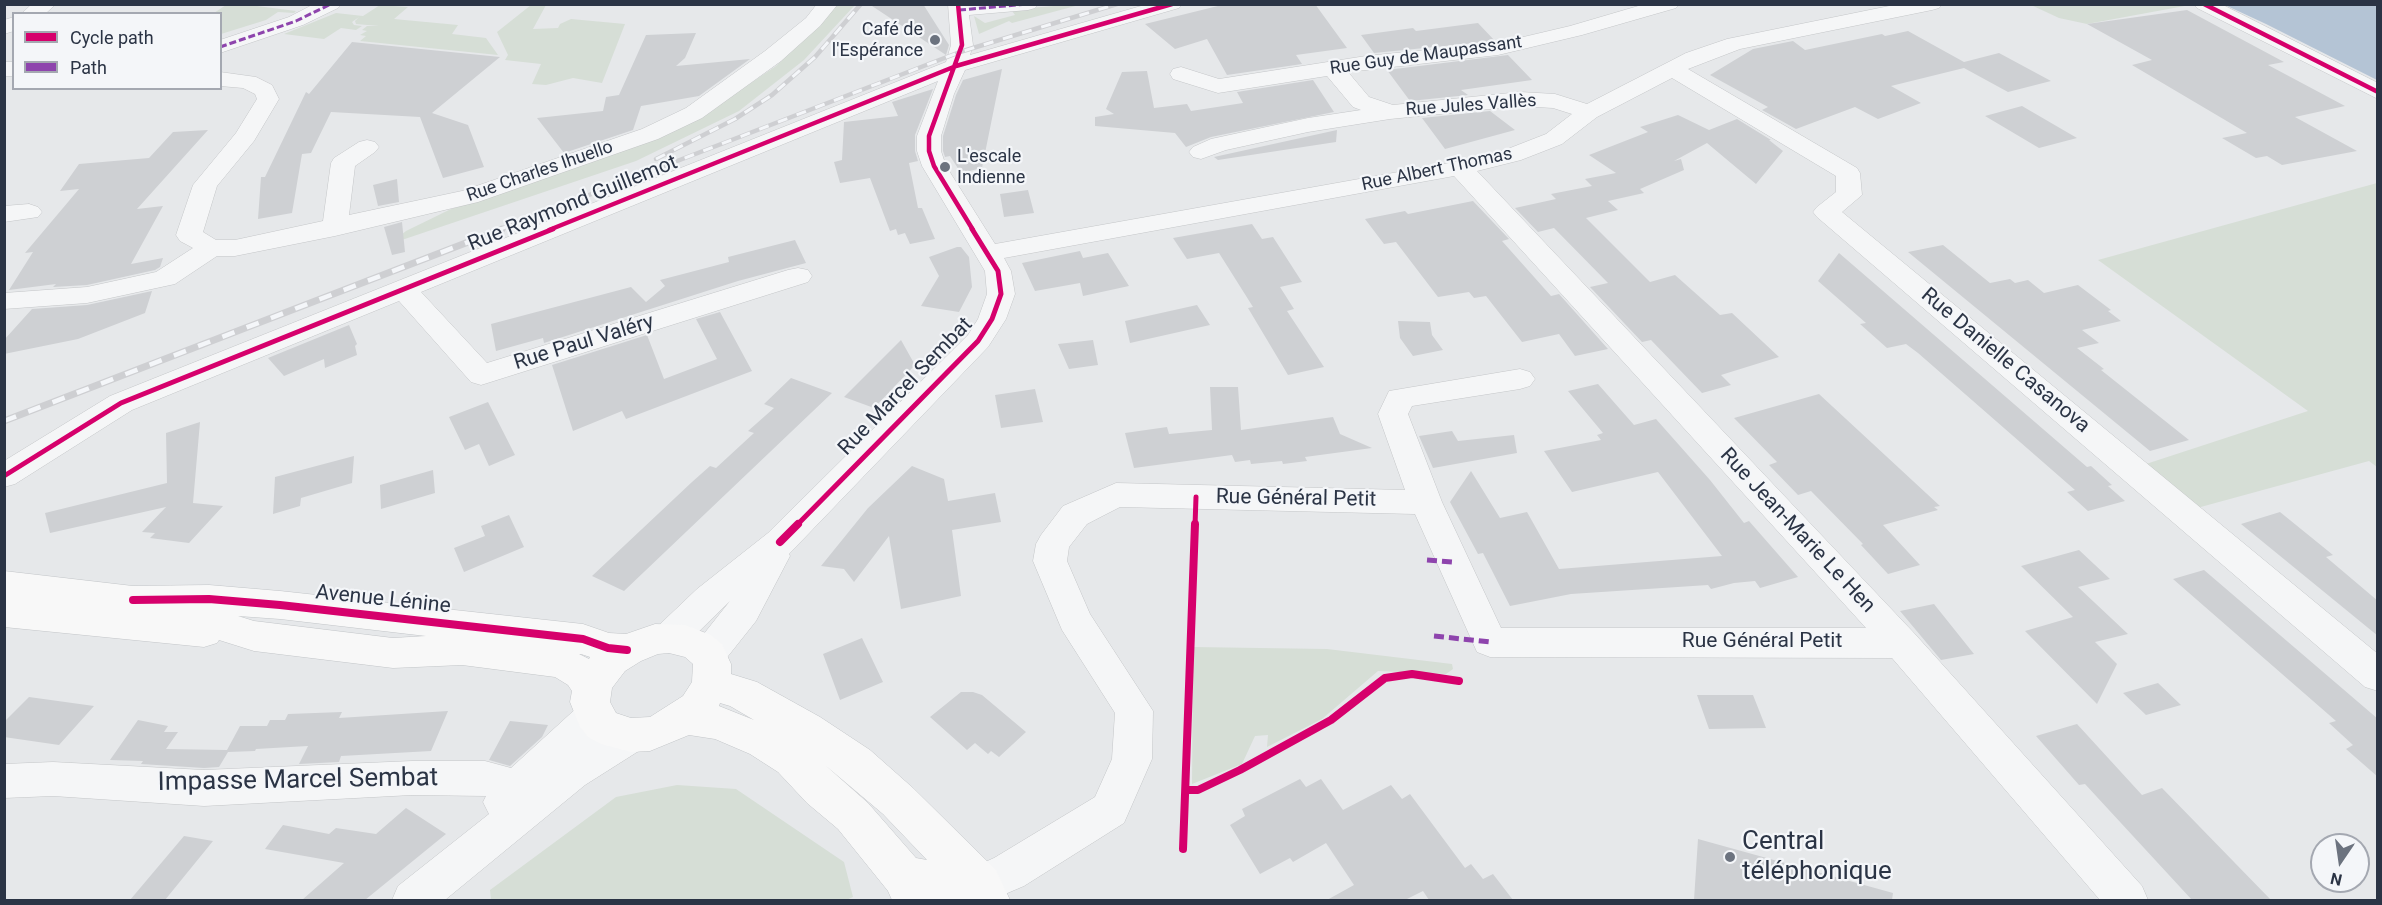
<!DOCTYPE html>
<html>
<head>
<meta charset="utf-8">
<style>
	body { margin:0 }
	#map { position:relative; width:2382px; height:905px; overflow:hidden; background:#e6e8ea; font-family:Roboto,sans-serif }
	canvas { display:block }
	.frame { position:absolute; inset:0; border:6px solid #2b3445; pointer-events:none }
	.legend { position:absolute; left:12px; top:12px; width:210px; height:78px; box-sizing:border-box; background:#f4f6f9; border:2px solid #a4a8b1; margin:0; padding:8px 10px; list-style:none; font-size:18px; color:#2b3445 }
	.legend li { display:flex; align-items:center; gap:12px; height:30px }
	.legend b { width:30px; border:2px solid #a4a8b1 }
	.north { position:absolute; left:2310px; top:833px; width:60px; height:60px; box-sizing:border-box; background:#f4f6f9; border:2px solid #a4a8b1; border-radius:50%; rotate:193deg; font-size:16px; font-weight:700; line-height:24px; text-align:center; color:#2b3445 }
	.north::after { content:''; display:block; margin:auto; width:21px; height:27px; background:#6c737f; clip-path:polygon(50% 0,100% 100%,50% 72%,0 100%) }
</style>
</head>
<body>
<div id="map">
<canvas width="2382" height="905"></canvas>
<div class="frame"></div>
<ul class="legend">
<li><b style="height:8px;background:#d6006c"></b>Cycle path</li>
<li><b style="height:8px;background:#8e44ad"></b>Path</li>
</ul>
<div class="north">N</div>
</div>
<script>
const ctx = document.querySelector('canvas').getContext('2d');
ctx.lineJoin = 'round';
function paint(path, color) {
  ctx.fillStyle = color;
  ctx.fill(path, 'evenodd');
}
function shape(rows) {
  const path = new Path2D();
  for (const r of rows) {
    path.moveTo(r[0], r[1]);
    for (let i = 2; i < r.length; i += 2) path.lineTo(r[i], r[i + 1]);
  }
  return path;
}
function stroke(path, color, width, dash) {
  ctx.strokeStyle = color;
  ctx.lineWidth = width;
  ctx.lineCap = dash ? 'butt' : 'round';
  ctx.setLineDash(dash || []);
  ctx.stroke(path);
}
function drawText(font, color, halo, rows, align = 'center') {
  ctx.font = font + ' Roboto,sans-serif';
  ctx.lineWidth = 4.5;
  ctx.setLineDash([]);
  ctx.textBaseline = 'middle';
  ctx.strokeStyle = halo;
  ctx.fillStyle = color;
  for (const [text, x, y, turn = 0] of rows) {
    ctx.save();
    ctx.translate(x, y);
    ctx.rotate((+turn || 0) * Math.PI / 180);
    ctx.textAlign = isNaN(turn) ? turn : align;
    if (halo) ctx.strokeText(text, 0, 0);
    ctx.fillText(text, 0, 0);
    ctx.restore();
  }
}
paint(shape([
	[226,5,249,5,296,11,294,13,278,12,266,20,221,34,220,14,214,13],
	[380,5,408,7,394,19,458,25,452,34,486,38,498,55,360,41,366,36,360,35,367,31,362,30,367,26,379,26,356,24,355,21,359,17,352,22,354,25,362,26,356,30,341,28,324,39,284,34,336,13,363,16],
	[531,5,546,5,533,29,558,28,560,24,571,19,625,24,602,83,573,78,546,85,532,84,541,64,505,60,508,55,497,32],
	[836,5,855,5,804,60,739,111,636,161,390,244,406,231,451,209,672,131,706,113,776,66],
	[1065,5,1079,5,1012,23,1009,21,979,34,974,16,985,23,1015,15,1012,11,1018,9],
	[2031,5,2190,4,2190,5,2087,24,2059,18],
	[2377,183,2377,467,2369,461,2197,508,2146,464,2308,411,2098,260],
	[1193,647,1327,649,1452,664,1453,669,1446,674,1378,671,1322,719,1267,747,1268,735,1255,736,1242,764,1192,784],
	[677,785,736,789,844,862,853,897,846,900,491,900,490,890,616,797]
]), '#d6ded6');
paint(shape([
	[2225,5,2377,5,2377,80,2266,24]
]), '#b4c4d5');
paint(shape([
	[869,4,923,4,949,45,946,55],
	[1226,4,1315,4,1347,48,1296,55,1302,64,1227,75,1207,39,1175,49,1145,24],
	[2187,10,2284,62,2268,65,2345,106,2295,117,2357,151,2282,165,2267,156,2256,158,2222,138,2247,133,2132,65,2152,60,2087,24],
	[1478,23,1495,41,1374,53,1361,35,1413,28,1416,31],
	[1908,31,1964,62,1999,53,2051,81,2008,92,1964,68,1891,86,1921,103,1878,119,1855,107,1796,129,1762,110,1768,107,1710,75,1753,49,1793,41,1805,50,1882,34,1885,36],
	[696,33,685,58,676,66,750,59,699,96,641,106,633,130,564,153,537,118,603,111,606,97,619,95,646,35],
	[352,42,500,57,432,113,468,125,484,167,443,178,420,117,331,112,311,153,302,154,292,213,258,219,261,177,265,177,306,92,309,94],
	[1508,55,1532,80,1461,90,1468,95,1410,101,1387,70],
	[1002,69,982,168,961,173,950,156,945,157,943,151,943,136,956,95,963,80],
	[1147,71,1154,108,1187,104,1191,111,1243,103,1237,92,1313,80,1334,112,1211,137,1186,147,1175,133,1095,126,1095,117,1114,114,1106,109,1122,72],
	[933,89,915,135,915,151,918,161,909,163,918,208,922,208,935,239,910,244,905,233,898,235,896,229,890,231,870,178,840,183,834,162,842,160,844,122,898,116,892,102],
	[2022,106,2077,138,2039,148,1985,116],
	[1490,111,1515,130,1445,149,1422,118],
	[1678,115,1709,130,1737,119,1771,140,1769,140,1783,151,1756,184,1707,143,1674,161,1681,159,1684,170,1640,189,1644,193,1608,201,1618,210,1586,218,1650,282,1675,275,1720,315,1732,313,1779,357,1721,375,1731,385,1702,393,1651,340,1642,342,1590,287,1608,283,1554,228,1538,232,1515,208,1556,199,1551,194,1592,186,1585,179,1616,173,1589,155,1648,132,1640,127],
	[208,130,137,209,163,206,131,264,163,258,160,267,155,270,87,285,53,287,56,284,9,290,33,252,25,253,79,189,60,191,79,164,149,158,173,132],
	[1337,130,1336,142,1218,160,1214,157],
	[397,179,399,202,378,206,373,185],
	[1028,190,1034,213,1004,217,1000,194],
	[1473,201,1509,239,1502,241,1551,296,1559,294,1608,349,1575,356,1559,334,1522,342,1486,296,1474,298,1469,292,1438,297,1396,242,1384,244,1365,219,1405,211,1408,214],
	[402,222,405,252,392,255,384,227],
	[1252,224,1262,239,1273,237,1302,282,1280,287,1294,309,1287,311,1324,367,1288,375,1248,308,1253,307,1219,253,1187,259,1173,238],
	[795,240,806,263,738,281,544,343,543,338,496,351,491,324,631,287,646,302,665,286,660,280,729,262,728,257],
	[1943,245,1990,283,2010,279,2015,283,2028,280,2044,293,2078,285,2111,310,2108,311,2121,321,2082,330,2099,343,2077,348,2104,369,2101,370,2189,440,2150,451,1908,252],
	[957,247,961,247,969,257,972,287,959,312,921,306,939,276,929,257],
	[1080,251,1083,258,1108,253,1129,286,1083,296,1080,283,1035,291,1022,263],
	[1839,253,2087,467,2091,466,2112,485,2108,486,2125,501,2088,511,2067,492,2075,490,1918,353,1906,344,1887,348,1860,324,1866,323,1818,281],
	[152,291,145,313,78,339,4,354,4,340,32,309,87,305],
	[1197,305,1210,325,1130,343,1125,321],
	[720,312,752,371,626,419,622,411,573,431,552,365,647,335,664,379,717,359,696,319],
	[1398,321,1430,322,1432,335,1443,350,1413,356,1400,338],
	[349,325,357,344,355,346,357,355,325,368,324,359,284,376,268,358],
	[901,340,915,365,874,408,844,397],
	[1093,340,1098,365,1069,369,1058,344],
	[791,378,832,393,624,591,592,576,692,482,710,466,716,468,754,433,748,431,774,408,764,404],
	[1598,384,1634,425,1656,419,1710,480,1744,523,1749,521,1798,577,1760,588,1755,581,1734,583,1711,589,1708,585,1571,594,1510,606,1483,553,1478,554,1450,502,1471,471,1500,518,1527,512,1559,569,1722,556,1658,472,1572,492,1544,451,1601,440,1597,435,1603,433,1568,391],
	[1210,387,1238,387,1241,430,1333,417,1340,434,1372,448,1305,457,1307,461,1283,464,1282,461,1251,464,1250,460,1235,462,1232,455,1134,468,1125,433,1167,427,1169,434,1212,430],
	[1035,389,1043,422,1001,428,995,395],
	[1819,394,1940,506,1934,507,1938,510,1883,525,1920,565,1888,574,1861,545,1863,544,1811,491,1798,495,1769,465,1777,462,1734,418],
	[488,402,515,455,489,466,479,444,465,450,449,417],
	[200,422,193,503,223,506,189,543,150,538,155,533,142,532,166,507,50,533,45,513,167,483,166,433],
	[1452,431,1458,441,1514,435,1517,453,1433,468,1419,436],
	[354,456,352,483,301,498,300,506,273,514,275,477],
	[912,466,944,479,948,501,995,493,1001,522,952,530,961,596,901,609,889,536,854,582,844,569,821,566,868,508],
	[433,470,435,493,381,509,380,485],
	[2280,512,2333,555,2326,557,2378,601,2378,636,2241,524],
	[509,515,524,547,464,572,454,548,485,536,481,526],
	[2079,550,2110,579,2078,587,2128,634,2095,642,2117,664,2097,704,2025,631,2073,617,2021,566],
	[2204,570,2378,719,2378,777,2346,749,2353,745,2329,723,2336,721,2173,579],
	[1934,604,1974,654,1941,660,1900,611],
	[862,638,883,682,840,700,823,654],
	[2158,683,2181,705,2146,715,2123,693],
	[961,692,973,692,982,695,1026,732,999,757,991,751,988,754,975,743,967,750,930,717],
	[1697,695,1753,695,1766,728,1709,729],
	[29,697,94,706,59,745,4,737,4,722],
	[448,711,431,751,341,756,339,762,299,764,308,746,256,749,255,751,228,752,219,767,204,768,141,764,143,761,110,760,138,720,168,726,164,732,178,732,166,749,227,750,240,726,267,726,270,720,285,720,288,714,342,712,339,718],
	[510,721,548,725,542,737,510,766,489,760],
	[2077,724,2142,795,2162,788,2271,900,2192,900,2085,784,2079,785,2036,736],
	[1300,779,1306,787,1321,779,1343,810,1391,785,1402,799,1410,794,1465,868,1471,864,1483,879,1493,874,1513,900,1429,900,1423,891,1405,900,1327,900,1354,885,1326,843,1293,862,1290,858,1260,874,1230,825,1245,816,1242,809],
	[406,808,446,834,365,900,302,900,344,863,265,849,283,825,329,834,336,828,376,834],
	[184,836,213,841,165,900,130,900],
	[1698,839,1893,893,1892,900,1694,900]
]), '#ced0d3');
const minor = shape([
	[32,4,56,4,45,14,21,14,32,4],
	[314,4,341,4,338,8,303,25,220,53,220,40,289,17,314,4],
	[817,4,838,4,820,26,781,61,702,118,658,139,478,202,335,236,235,256,217,256,175,284,87,303,4,309,4,293,87,287,156,272,193,248,180,241,176,235,193,185,236,133,257,99,255,94,243,88,220,86,220,72,256,77,272,85,279,99,254,141,217,186,203,232,216,240,235,240,323,221,331,163,334,158,359,142,367,140,375,142,379,147,375,152,355,166,349,215,462,191,642,129,686,108,765,51,806,18,817,4],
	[948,4,1038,4,1035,8,1028,10,969,15,973,45,970,55,1148,4,1182,4,1179,8,965,70,954,94,941,136,941,151,946,166,995,244,1460,161,1505,150,1546,134,1572,114,1553,108,1520,106,1390,119,1308,132,1226,150,1201,159,1193,157,1189,152,1193,147,1211,139,1308,118,1361,110,1353,107,1327,76,1218,93,1173,79,1170,74,1173,69,1181,67,1219,79,1366,56,1498,43,1570,26,1645,4,1679,4,1676,8,1582,35,1498,55,1348,72,1369,97,1393,105,1520,92,1555,94,1587,104,1686,53,1727,39,1899,4,1942,4,1939,8,1932,10,1740,49,1688,69,1857,168,1860,173,1862,195,1842,212,2378,654,2378,691,2365,687,1817,217,1813,212,1817,207,1836,192,1836,176,1672,78,1597,117,1562,144,1521,160,1477,171,1914,633,2142,886,2148,900,2100,900,1892,658,1490,657,1477,652,1415,514,1120,507,1087,524,1069,547,1067,561,1090,614,1153,711,1152,759,1124,823,1024,886,991,900,965,899,959,885,965,871,994,858,1095,797,1112,759,1115,713,1062,630,1033,561,1036,544,1041,535,1063,506,1116,483,1405,490,1378,414,1389,391,1520,369,1530,372,1535,379,1530,386,1520,389,1412,406,1408,414,1442,502,1501,628,1866,628,1454,176,1004,258,1011,271,1015,294,1006,319,988,347,789,554,790,556,756,621,721,665,708,670,695,665,690,655,695,645,730,601,682,648,669,652,656,648,651,638,656,628,697,589,768,533,968,335,978,319,987,294,985,271,922,166,917,151,917,136,938,81,421,292,487,363,788,270,798,268,808,270,812,276,808,282,481,385,471,382,399,301,132,410,15,484,4,487,4,461,110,396,946,62,951,45,948,4],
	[2194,4,2221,4,2378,83,2378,99,2197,8,2194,4],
	[14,17,14,31,4,34,4,20,14,17],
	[4,62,14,62,14,76,4,76,4,62],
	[29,204,38,207,42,212,38,217,4,222,4,206,29,204],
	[594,699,607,704,613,715,607,726,599,735,617,723,631,719,645,723,650,735,645,747,585,785,445,900,392,900,398,886,489,814,483,802,486,796,412,795,204,806,53,796,4,798,4,764,53,762,204,770,412,761,485,761,511,768,581,704,594,699]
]);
const major = shape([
	[4,571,133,586,209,585,280,591,583,624,609,633,626,634,655,624,685,625,711,635,722,644,731,664,731,674,757,682,820,717,870,750,913,788,996,870,1010,900,892,900,888,891,838,829,807,803,778,772,750,754,715,739,689,735,650,751,631,752,601,744,588,737,580,727,570,702,572,691,568,685,555,677,462,665,393,668,254,651,219,640,217,643,204,647,4,627,4,571],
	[238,616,280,619,426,636,393,638,254,621,238,616],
	[669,653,685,657,693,664,692,682,683,696,650,717,631,718,616,713,610,702,612,688,625,671,641,661,658,654,669,653],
	[579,654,581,654,590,657,589,659,579,654],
	[720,703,730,706,754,720,719,706,720,703],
	[825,765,883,814,927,860,916,858,868,803,825,765]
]);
stroke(minor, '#c4c6c8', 1);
stroke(major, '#c2c5c8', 1);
paint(minor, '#f5f6f7');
paint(major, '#f8f8f8');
const railFar1 = shape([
	[656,159,735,119,772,95,815,57,861,4],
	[498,230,960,52,1117,4]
]);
const rail = shape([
	[4,421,502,229]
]);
stroke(railFar1, '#cecfd2', 4.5);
stroke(rail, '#cecfd2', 7);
stroke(railFar1, '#f4f6f9', 3, [10]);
stroke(rail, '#f4f6f9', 4.5, [13]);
stroke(shape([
	[959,10,1028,4],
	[220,47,296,21,331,4]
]), '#8e44ad', 3, [7, 3]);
stroke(shape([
	[1427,560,1452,562],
	[1434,636,1490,642]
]), '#8e44ad', 5, [10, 5]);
stroke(shape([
	[958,4,962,45,929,136,929,151,934,166,973,230],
	[2204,4,2378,92],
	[549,230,956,66,1172,4]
]), '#d6006c', 4.5);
stroke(shape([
	[4,476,121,403,553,229],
	[796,526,978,341,992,319,1001,294,998,271,972,229],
	[1195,526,1196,497]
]), '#d6006c', 5);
stroke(shape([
	[780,542,798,524],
	[133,600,209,599,280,605,583,639,608,648,627,650],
	[1186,790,1198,790,1240,770,1331,720,1385,678,1412,674,1459,681],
	[1183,849,1195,524]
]), '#d6006c', 8);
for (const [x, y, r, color] of [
	[935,40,6,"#6c737f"],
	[945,167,6,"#6c737f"],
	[1730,857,6,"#6c737f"]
]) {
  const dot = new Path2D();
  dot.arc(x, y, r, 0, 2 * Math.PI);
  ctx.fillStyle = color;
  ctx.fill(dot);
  stroke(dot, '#f4f6f9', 2);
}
drawText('18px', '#2b3445', '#f4f6f9', [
	["Café de",923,30],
	["l'Espérance",923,51],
	["L'escale",957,157,"left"],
	["Indienne",957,178,"left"]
], 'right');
drawText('18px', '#2b3445', '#f4f6f9', [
	["Rue Guy de Maupassant",1426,56,-8],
	["Rue Jules Vallès",1471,106,-4],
	["Rue Albert Thomas",1437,170,-12],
	["Rue Charles Ihuello",540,172,-19]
]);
drawText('21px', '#2b3445', '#f4f6f9', [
	["Rue Raymond Guillemot",573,204,-22],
	["Rue Paul Valéry",584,343,-17],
	["Rue Danielle Casanova",2005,361,40],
	["Rue Marcel Sembat",906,387,-46],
	["Rue Général Petit",1296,499,1],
	["Rue Jean-Marie Le Hen",1797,531,47],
	["Avenue Lénine",383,600,6],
	["Rue Général Petit",1762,642]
]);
drawText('26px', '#2b3445', '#f4f6f9', [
	["Impasse Marcel Sembat",298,781,-1]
]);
drawText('26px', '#2b3445', '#f4f6f9', [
	["Central",1742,842],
	["téléphonique",1742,872]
], 'left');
</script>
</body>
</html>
